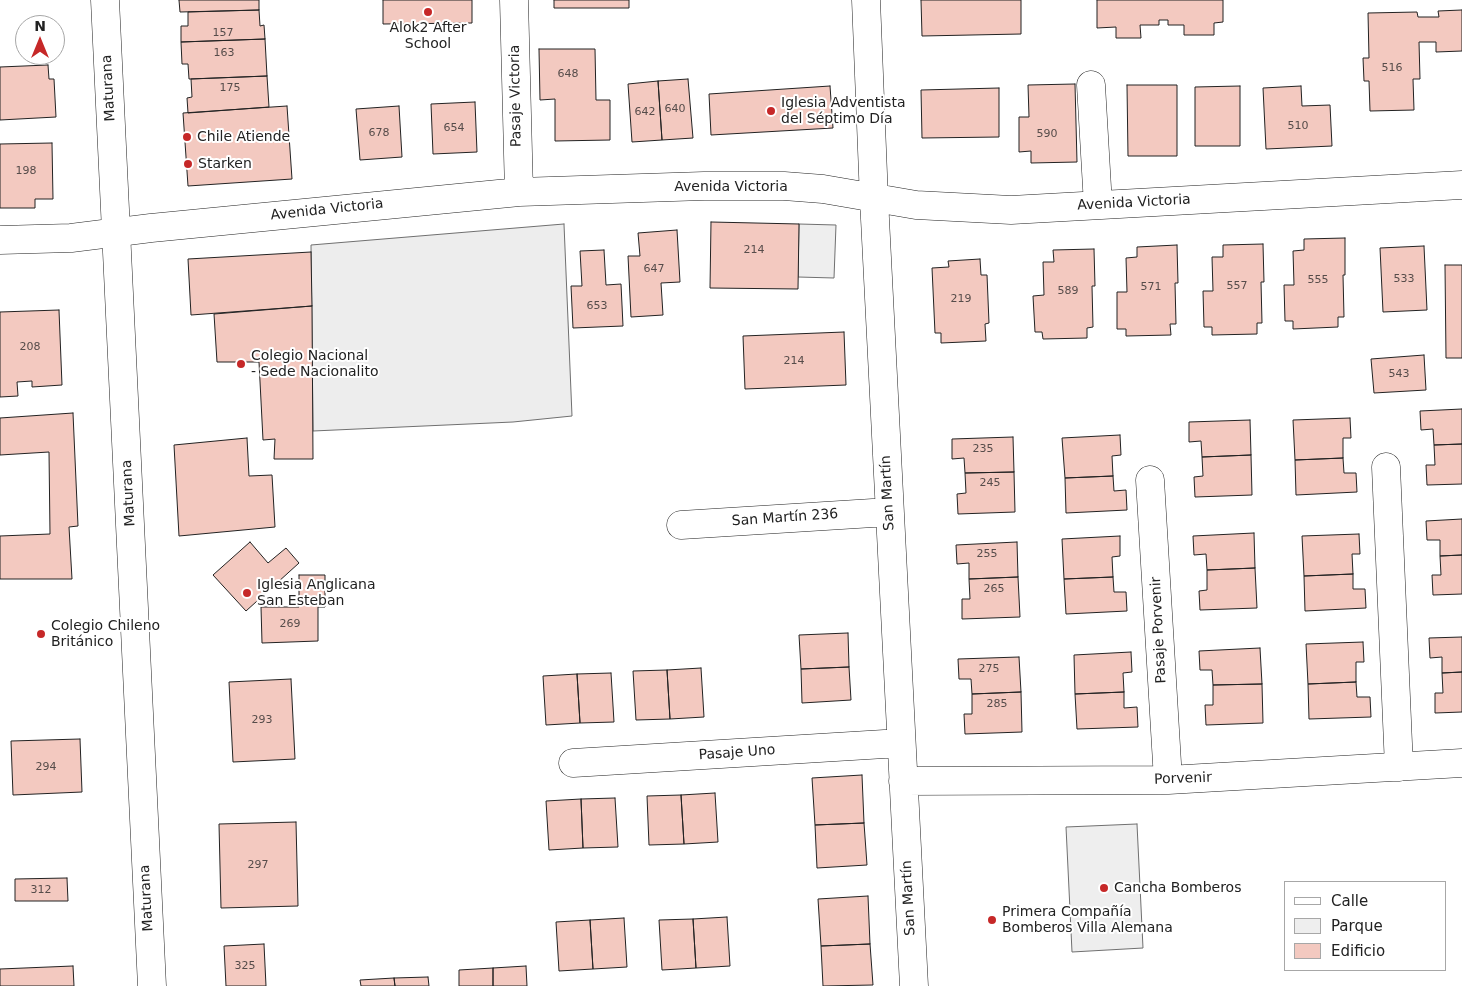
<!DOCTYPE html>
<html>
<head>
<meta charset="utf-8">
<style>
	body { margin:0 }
	#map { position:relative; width:1462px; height:986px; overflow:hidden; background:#fff; font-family:"DejaVu Sans",sans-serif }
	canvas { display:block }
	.legend { position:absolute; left:1284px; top:881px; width:162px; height:90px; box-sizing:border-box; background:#fff; border:1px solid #a7a7a7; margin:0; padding:6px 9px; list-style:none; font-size:15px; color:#222 }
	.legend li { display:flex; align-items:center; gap:10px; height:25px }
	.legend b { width:25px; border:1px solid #a7a7a7 }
	.north { position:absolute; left:15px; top:15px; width:50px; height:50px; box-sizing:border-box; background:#fff; border:1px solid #a7a7a7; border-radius:50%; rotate:0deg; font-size:14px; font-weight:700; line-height:20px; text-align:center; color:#222 }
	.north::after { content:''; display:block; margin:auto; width:18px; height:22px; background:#c62828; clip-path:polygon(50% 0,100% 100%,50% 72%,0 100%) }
</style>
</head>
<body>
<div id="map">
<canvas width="1462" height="986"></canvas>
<ul class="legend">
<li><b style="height:6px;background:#fff"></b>Calle</li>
<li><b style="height:14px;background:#eee"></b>Parque</li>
<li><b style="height:14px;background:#f3c9c0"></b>Edificio</li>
</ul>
<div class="north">N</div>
</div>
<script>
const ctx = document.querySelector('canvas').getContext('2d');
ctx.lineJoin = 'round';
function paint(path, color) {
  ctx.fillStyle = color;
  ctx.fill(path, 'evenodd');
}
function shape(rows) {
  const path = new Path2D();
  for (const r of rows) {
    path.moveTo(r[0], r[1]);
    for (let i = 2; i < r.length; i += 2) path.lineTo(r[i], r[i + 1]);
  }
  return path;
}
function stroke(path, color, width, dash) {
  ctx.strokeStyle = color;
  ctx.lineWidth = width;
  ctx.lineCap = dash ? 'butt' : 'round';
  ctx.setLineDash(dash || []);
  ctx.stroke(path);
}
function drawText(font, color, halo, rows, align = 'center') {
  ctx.font = font + ' "DejaVu Sans",sans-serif';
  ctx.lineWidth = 4;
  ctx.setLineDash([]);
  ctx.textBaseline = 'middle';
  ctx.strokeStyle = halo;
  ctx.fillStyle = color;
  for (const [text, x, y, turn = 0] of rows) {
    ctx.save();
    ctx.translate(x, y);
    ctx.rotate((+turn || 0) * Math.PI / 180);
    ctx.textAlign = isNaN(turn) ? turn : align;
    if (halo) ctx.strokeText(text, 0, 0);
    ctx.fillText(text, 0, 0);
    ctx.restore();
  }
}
const green = shape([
	[799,224,836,225,834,278,798,277,799,224],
	[1137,824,1143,948,1072,952,1066,827,1137,824]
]);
paint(green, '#eee');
stroke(green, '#6f6f6f', 1);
const parking = shape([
	[564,224,572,416,513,422,313,431,311,245,564,224]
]);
paint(parking, '#ededed');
stroke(parking, '#6f6f6f', 1);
const building = shape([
	[179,0,259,0,259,10,180,12,179,0],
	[383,0,472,0,472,23,383,24,383,0],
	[554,0,629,0,629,8,554,8,554,0],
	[921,0,1021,0,1021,34,922,36,921,0],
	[1097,0,1223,0,1223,22,1214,23,1214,35,1184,35,1184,25,1168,25,1168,20,1159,20,1159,25,1140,25,1141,38,1116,38,1116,27,1097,28,1097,0],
	[259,10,260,26,264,25,265,39,181,42,181,26,188,26,188,12,259,10],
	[1462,10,1462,51,1436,52,1436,42,1419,42,1420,79,1413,79,1414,110,1370,111,1369,81,1364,81,1363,58,1369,58,1368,13,1417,12,1418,17,1439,17,1438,11,1462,10],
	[265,39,267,76,189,79,188,64,182,64,181,42,265,39],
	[539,49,595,49,596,100,610,100,610,140,555,141,555,99,540,100,539,49],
	[48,65,49,79,54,79,56,117,0,120,0,67,48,65],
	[267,76,269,107,188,113,187,98,192,97,191,79,267,76],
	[688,79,693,138,662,140,658,81,688,79],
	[658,81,662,140,632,142,628,84,658,81],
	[1075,84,1077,162,1031,163,1031,151,1019,152,1019,117,1029,117,1028,85,1075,84],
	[1127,85,1177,85,1177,156,1128,156,1127,85],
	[830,86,833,128,711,135,709,94,830,86],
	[1240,86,1240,146,1195,146,1195,87,1240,86],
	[1301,86,1302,106,1330,105,1332,146,1266,149,1263,88,1301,86],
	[999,88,999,137,922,138,921,90,999,88],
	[475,102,477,152,433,154,431,104,475,102],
	[287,106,292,179,188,186,183,113,287,106],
	[399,106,402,157,360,160,356,109,399,106],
	[52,143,53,199,35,199,35,208,0,208,0,144,52,143],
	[711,222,799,224,798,289,710,288,711,222],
	[677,230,680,282,661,283,663,315,631,317,628,256,640,256,638,233,677,230],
	[1345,238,1345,275,1343,275,1344,317,1338,317,1338,327,1293,329,1293,321,1285,321,1284,285,1294,285,1293,251,1304,250,1304,239,1345,238],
	[1263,244,1264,282,1261,282,1262,323,1257,323,1257,334,1212,335,1212,327,1204,327,1203,291,1213,291,1212,257,1223,257,1223,245,1263,244],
	[1177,245,1178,283,1175,283,1176,324,1170,324,1171,335,1126,336,1126,329,1117,329,1117,292,1127,292,1126,258,1137,257,1137,247,1177,245],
	[1424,246,1427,310,1383,312,1380,248,1424,246],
	[1094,249,1095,286,1092,286,1093,327,1087,328,1087,338,1043,339,1042,332,1035,332,1033,296,1044,295,1043,262,1054,262,1053,250,1094,249],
	[604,250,606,285,621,284,623,326,573,328,571,286,582,286,580,251,604,250],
	[311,252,312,306,191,315,188,259,311,252],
	[980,259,981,275,987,275,989,323,985,324,986,341,941,343,941,333,935,333,932,268,949,267,948,261,980,259],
	[1445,265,1462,265,1462,358,1446,358,1445,265],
	[312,306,313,459,274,459,275,439,263,440,259,362,217,362,214,314,312,306],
	[59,310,62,385,32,387,32,381,17,382,18,396,0,397,0,312,59,310],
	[844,332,846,385,745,389,743,336,844,332],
	[1424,355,1426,390,1374,393,1371,359,1424,355],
	[1462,409,1462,444,1434,445,1433,429,1421,430,1420,411,1462,409],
	[73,413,78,526,69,527,72,579,0,579,0,536,50,534,49,452,0,455,0,418,73,413],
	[1350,418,1351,438,1343,438,1343,458,1295,460,1293,420,1350,418],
	[1250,420,1251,455,1202,457,1201,441,1189,442,1189,422,1250,420],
	[1120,435,1121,455,1112,456,1113,476,1065,478,1062,438,1120,435],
	[1013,437,1014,472,965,473,964,458,952,459,952,439,1013,437],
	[247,438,249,476,272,475,275,527,179,536,174,445,247,438],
	[1462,444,1462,484,1427,485,1426,465,1435,465,1434,445,1462,444],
	[1251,455,1252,495,1195,497,1194,477,1203,476,1202,457,1251,455],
	[1343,458,1344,473,1356,473,1357,492,1296,495,1295,460,1343,458],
	[1014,472,1015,512,958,514,957,494,966,493,965,473,1014,472],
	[1113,476,1114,491,1126,490,1127,510,1066,513,1065,478,1113,476],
	[1462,519,1462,555,1440,556,1440,540,1427,540,1426,521,1462,519],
	[1254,533,1255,568,1207,570,1206,554,1194,555,1193,536,1254,533],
	[1359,534,1360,554,1352,554,1353,574,1304,576,1302,536,1359,534],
	[1120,536,1120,556,1112,557,1113,577,1064,579,1062,539,1120,536],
	[250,542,268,563,286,548,299,563,246,611,213,575,250,542],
	[1017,542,1018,577,969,579,969,563,957,564,956,545,1017,542],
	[1462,555,1462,594,1433,595,1432,575,1441,575,1440,556,1462,555],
	[1255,568,1257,608,1200,610,1199,591,1207,590,1207,570,1255,568],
	[1353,574,1353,589,1365,589,1366,608,1305,611,1304,576,1353,574],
	[299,575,325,575,325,607,318,607,318,641,262,643,261,607,299,607,299,575],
	[1018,577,1020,617,962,619,962,599,970,599,969,579,1018,577],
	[1113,577,1114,592,1126,592,1127,611,1066,614,1064,579,1113,577],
	[848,633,849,667,801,669,799,635,848,633],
	[1462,637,1462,672,1442,673,1442,657,1430,658,1429,638,1462,637],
	[1363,642,1364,662,1356,662,1356,682,1308,684,1306,644,1363,642],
	[1260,648,1262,684,1213,685,1212,670,1200,670,1199,651,1260,648],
	[1131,652,1132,672,1123,673,1124,692,1075,694,1074,655,1131,652],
	[1019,657,1021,692,972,694,971,679,959,679,958,659,1019,657],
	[849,667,851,700,802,703,801,669,849,667],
	[701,668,704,717,670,719,667,670,701,668],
	[667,670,670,719,636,720,633,671,667,670],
	[1462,672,1462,712,1435,713,1435,693,1443,693,1442,673,1462,672],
	[611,673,614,722,580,723,577,674,611,673],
	[577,674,580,723,546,725,543,676,577,674],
	[291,679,295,759,233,762,229,682,291,679],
	[1356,682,1357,697,1370,697,1371,717,1309,719,1308,684,1356,682],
	[1262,684,1263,723,1206,725,1205,705,1213,705,1213,685,1262,684],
	[1021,692,1022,732,965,734,964,714,972,714,972,694,1021,692],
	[1124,692,1124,708,1137,707,1138,727,1077,729,1075,694,1124,692],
	[80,739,82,792,13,795,11,741,80,739],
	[862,775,864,823,815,825,812,778,862,775],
	[715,793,718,842,684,844,681,795,715,793],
	[681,795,684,844,649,845,647,796,681,795],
	[615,798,618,847,583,848,581,799,615,798],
	[581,799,583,848,549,850,546,801,581,799],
	[296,822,298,906,221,908,219,824,296,822],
	[864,823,867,865,817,868,815,825,864,823],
	[67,878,68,901,15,901,15,879,67,878],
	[868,896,870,944,821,946,818,899,868,896],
	[727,917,730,966,696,968,693,919,727,917],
	[624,918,627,967,593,969,590,920,624,918],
	[693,919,696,968,662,970,659,920,693,919],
	[590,920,593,969,559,971,556,922,590,920],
	[264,944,266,986,226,986,224,946,264,944],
	[870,944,873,985,823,986,821,946,870,944],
	[73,966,74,986,0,986,0,969,73,966],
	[526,966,527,986,493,986,493,968,526,966],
	[493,968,493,986,459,986,459,970,493,968],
	[428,977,429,986,395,986,394,978,428,977],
	[394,978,395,986,361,986,360,980,394,978]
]);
paint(building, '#f3c9c0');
stroke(building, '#222', 1);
const minor = shape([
	[514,0,519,192],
	[866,0,874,199,914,986],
	[1091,85,1098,205],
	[0,240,71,238,151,228,519,192,704,186,784,186,823,189,916,205,1011,210,1462,185],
	[1386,467,1399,767],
	[1150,480,1168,780],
	[681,525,889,512],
	[573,763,901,743],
	[903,781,1168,780,1462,763]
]);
const major = shape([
	[105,0,152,986]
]);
stroke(minor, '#222', 29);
stroke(major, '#222', 29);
stroke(minor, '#fff', 28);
stroke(major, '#fff', 28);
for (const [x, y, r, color] of [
	[428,12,5,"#c62828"],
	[771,111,5,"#c62828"],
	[187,137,5,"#c62828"],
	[188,164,5,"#c62828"],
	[241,364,5,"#c62828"],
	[247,593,5,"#c62828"],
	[41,634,5,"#c62828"],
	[1104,888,5,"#c62828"],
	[992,920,5,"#c62828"]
]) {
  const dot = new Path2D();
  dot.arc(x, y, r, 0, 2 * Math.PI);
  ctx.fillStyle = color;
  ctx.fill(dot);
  stroke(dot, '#fff', 2);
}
drawText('11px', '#564c4a', null, [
	["157",223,33],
	["163",224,53],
	["516",1392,68],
	["648",568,74],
	["175",230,88],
	["640",675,109],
	["642",645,112],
	["510",1298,126],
	["654",454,128],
	["678",379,133],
	["590",1047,134],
	["198",26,171],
	["214",754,250],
	["647",654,269],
	["533",1404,279],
	["555",1318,280],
	["557",1237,286],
	["571",1151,287],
	["589",1068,291],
	["219",961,299],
	["653",597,306],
	["208",30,347],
	["214",794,361],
	["543",1399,374],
	["235",983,449],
	["245",990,483],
	["255",987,554],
	["265",994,589],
	["269",290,624],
	["275",989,669],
	["285",997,704],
	["293",262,720],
	["294",46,767],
	["297",258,865],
	["312",41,890],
	["325",245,966]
]);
drawText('14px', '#222', '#fff', [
	["Alok2 After",428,28,"center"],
	["School",428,44,"center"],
	["Iglesia Adventista",781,103],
	["del Séptimo Día",781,119],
	["Chile Atiende",197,137],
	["Starken",198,164],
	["Colegio Nacional",251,356],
	["- Sede Nacionalito",251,372],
	["Iglesia Anglicana",257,585],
	["San Esteban",257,601],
	["Colegio Chileno",51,626],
	["Británico",51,642],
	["Cancha Bomberos",1114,888],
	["Primera Compañía",1002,912],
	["Bomberos Villa Alemana",1002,928]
], 'left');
drawText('14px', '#222', '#fff', [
	["Maturana",109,88,-93],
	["Pasaje Victoria",516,96,-91],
	["Avenida Victoria",731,187],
	["Avenida Victoria",1134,203,-3],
	["Avenida Victoria",327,210,-6],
	["Maturana",129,493,-93],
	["San Martín",888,493,-93],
	["San Martín 236",785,518,-4],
	["Pasaje Porvenir",1159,630,-93],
	["Pasaje Uno",737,753,-4],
	["Porvenir",1183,779,-2],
	["Maturana",147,898,-93],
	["San Martín",909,898,-93]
]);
</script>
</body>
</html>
